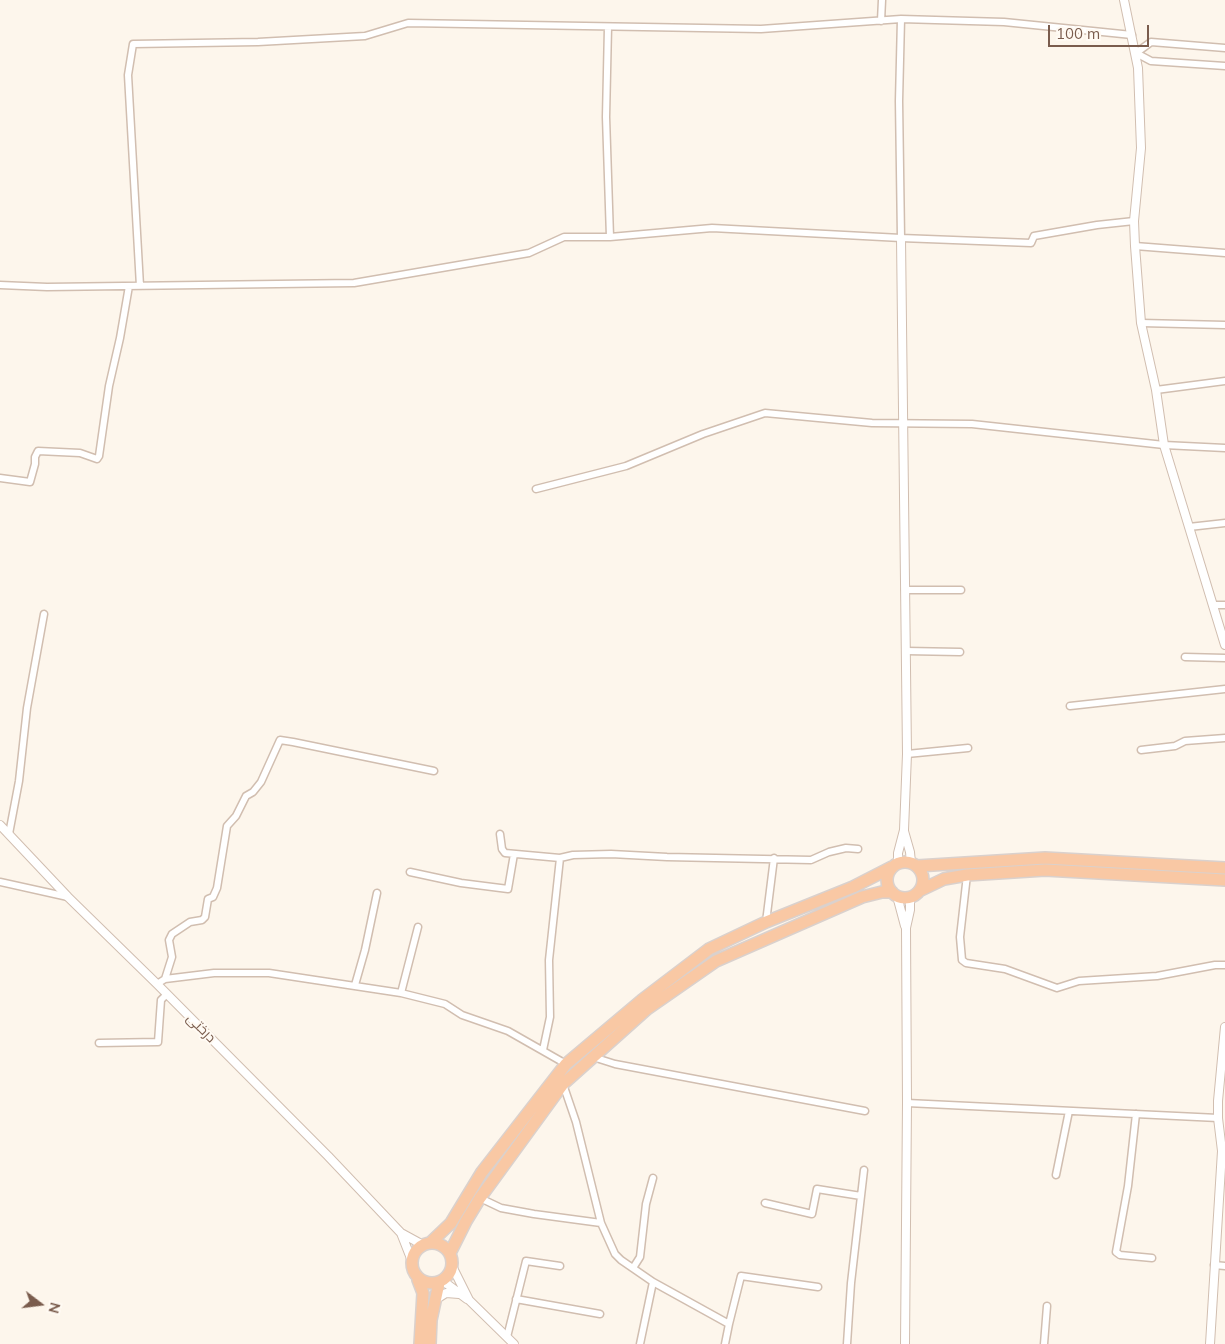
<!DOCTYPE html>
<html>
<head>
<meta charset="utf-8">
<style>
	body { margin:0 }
	#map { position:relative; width:1225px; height:1344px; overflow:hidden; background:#fdf6ec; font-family:Mulish,sans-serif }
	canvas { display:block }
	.north { position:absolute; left:15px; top:1279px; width:50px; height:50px; -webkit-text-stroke:4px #fffaf3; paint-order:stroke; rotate:105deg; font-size:14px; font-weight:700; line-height:20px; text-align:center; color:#7a5c4d }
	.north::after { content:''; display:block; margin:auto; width:18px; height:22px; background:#7a5c4d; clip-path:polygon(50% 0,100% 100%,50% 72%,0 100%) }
	.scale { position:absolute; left:1048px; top:25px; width:101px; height:22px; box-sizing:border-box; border:2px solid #7a5c4d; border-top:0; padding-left:6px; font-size:15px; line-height:18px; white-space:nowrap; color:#7a5c4d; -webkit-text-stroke:4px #fffaf3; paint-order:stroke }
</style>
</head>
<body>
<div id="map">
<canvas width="1225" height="1344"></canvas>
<div class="north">N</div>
<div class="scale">100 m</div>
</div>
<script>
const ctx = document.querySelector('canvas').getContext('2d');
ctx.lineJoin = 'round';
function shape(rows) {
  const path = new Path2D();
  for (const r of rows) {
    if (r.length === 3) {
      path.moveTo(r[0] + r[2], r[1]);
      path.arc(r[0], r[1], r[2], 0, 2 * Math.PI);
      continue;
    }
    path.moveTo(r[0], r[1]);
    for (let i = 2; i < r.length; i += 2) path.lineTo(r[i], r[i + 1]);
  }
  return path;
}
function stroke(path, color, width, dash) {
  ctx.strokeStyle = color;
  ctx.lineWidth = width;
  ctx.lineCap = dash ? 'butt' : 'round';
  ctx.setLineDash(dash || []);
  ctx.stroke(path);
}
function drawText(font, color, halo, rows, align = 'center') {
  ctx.font = font + ' Mulish,Cairo,sans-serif';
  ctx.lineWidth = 4;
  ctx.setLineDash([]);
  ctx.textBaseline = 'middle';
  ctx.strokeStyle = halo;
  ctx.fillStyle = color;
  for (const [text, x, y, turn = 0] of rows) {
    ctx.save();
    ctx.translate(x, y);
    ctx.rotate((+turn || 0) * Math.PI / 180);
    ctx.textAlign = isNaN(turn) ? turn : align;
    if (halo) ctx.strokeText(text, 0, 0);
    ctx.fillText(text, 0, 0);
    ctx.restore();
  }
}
const minor = shape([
	[901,19,899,101,901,238],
	[881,21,882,0],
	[608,27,606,117,610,237],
	[1225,48,1151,42,1136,53,1151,61,1225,66],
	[1135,246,1225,253],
	[0,285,47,287,354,283,529,253,564,237,610,237,712,228,901,238,1031,243,1034,236,1097,225,1134,221],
	[140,286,128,75,133,44,258,42,365,36,408,23,761,29,901,19,1004,22,1132,35],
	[1141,323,1225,325],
	[1156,390,1225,381],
	[0,478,30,482,35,464,35,457,38,451,80,453,97,459,99,456,109,386,120,338,129,286],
	[536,489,626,466,703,434,765,413,872,423,972,424,1164,445,1225,448],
	[1189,527,1225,523],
	[905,590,961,590],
	[1213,605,1225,605],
	[906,651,960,652],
	[1185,657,1225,658],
	[1070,706,1225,689],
	[1141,750,1175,746,1185,741,1225,738],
	[907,754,968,748],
	[9,834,19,781,27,708,44,614],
	[500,834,502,849,505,853,560,858],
	[410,872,461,883,508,889,514,854],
	[967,875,960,937,962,960,966,963,1005,969,1057,988,1079,981,1157,976,1215,965,1225,965],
	[0,882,68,897],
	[766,922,774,858],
	[165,979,172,957,169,940,172,934,190,922,202,920,205,917,208,899,213,897,217,888,227,826,236,816,246,796,253,792,261,782,280,740,293,742,434,771],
	[157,984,165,979,214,973,269,973,401,993,445,1004,462,1015,508,1031,566,1064],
	[355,985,365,950,377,893],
	[401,993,418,927],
	[99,1043,158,1042,161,1000,167,994],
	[543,1050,550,1017,549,960,560,858,573,855,611,854,667,857,811,860,829,852,846,848,858,849],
	[593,1057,615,1064,865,1111],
	[563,1084,576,1122,601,1223,615,1254,621,1260,653,1282,729,1324,725,1344],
	[907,1103,1218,1118],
	[1136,1114,1128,1186,1116,1252,1120,1255,1152,1258],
	[1056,1175,1069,1111],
	[861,1196,864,1170],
	[480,1198,501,1208,534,1214,601,1223],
	[765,1203,812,1214,817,1189,861,1196,851,1283,847,1344],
	[1214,1265,1225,1266],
	[633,1268,640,1257,646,1204,653,1178],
	[516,1299,600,1314],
	[729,1324,741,1276,818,1287],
	[507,1337,526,1261,560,1266],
	[640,1344,653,1282],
	[1044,1344,1047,1306]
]);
const tertiary = shape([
	[1124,0,1138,68,1141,148,1134,221,1135,246,1141,323,1156,390,1164,445,1225,645],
	[0,825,68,897,157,984,328,1156,401,1233,412,1261],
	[904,831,910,852,911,863],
	[898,863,898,853,904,830,907,754,901,238],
	[897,896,905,926],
	[401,1233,423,1245],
	[452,1266,469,1300,514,1344],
	[443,1281,467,1299],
	[435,1300,446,1293,459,1294],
	[905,1344,907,1103,906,928,910,910,910,897],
	[1210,1344,1222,1151,1218,1118,1218,1101,1225,1027]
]);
const trunk = shape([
	[905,880,18],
	[917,866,1045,858,1225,868],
	[921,890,944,879,967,875,1045,870,1225,880],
	[432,1263,20],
	[430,1243,451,1223,482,1172,566,1064,642,1000,709,949,766,922,853,887,892,867],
	[450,1253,466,1221,480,1198,563,1084,647,1009,716,961,862,897,882,892,892,892],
	[418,1280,423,1293,420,1344],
	[430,1344,431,1320,439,1283]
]);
stroke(minor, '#d1beb0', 9);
stroke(tertiary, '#d1beb0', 10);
stroke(trunk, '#dad1cd', 14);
stroke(minor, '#fff', 6);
stroke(tertiary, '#fff', 8);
stroke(trunk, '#f9c8a4', 11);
drawText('14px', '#7a5c4d', '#fffaf3', [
	["درختی",201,1028,45]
]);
</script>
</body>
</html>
